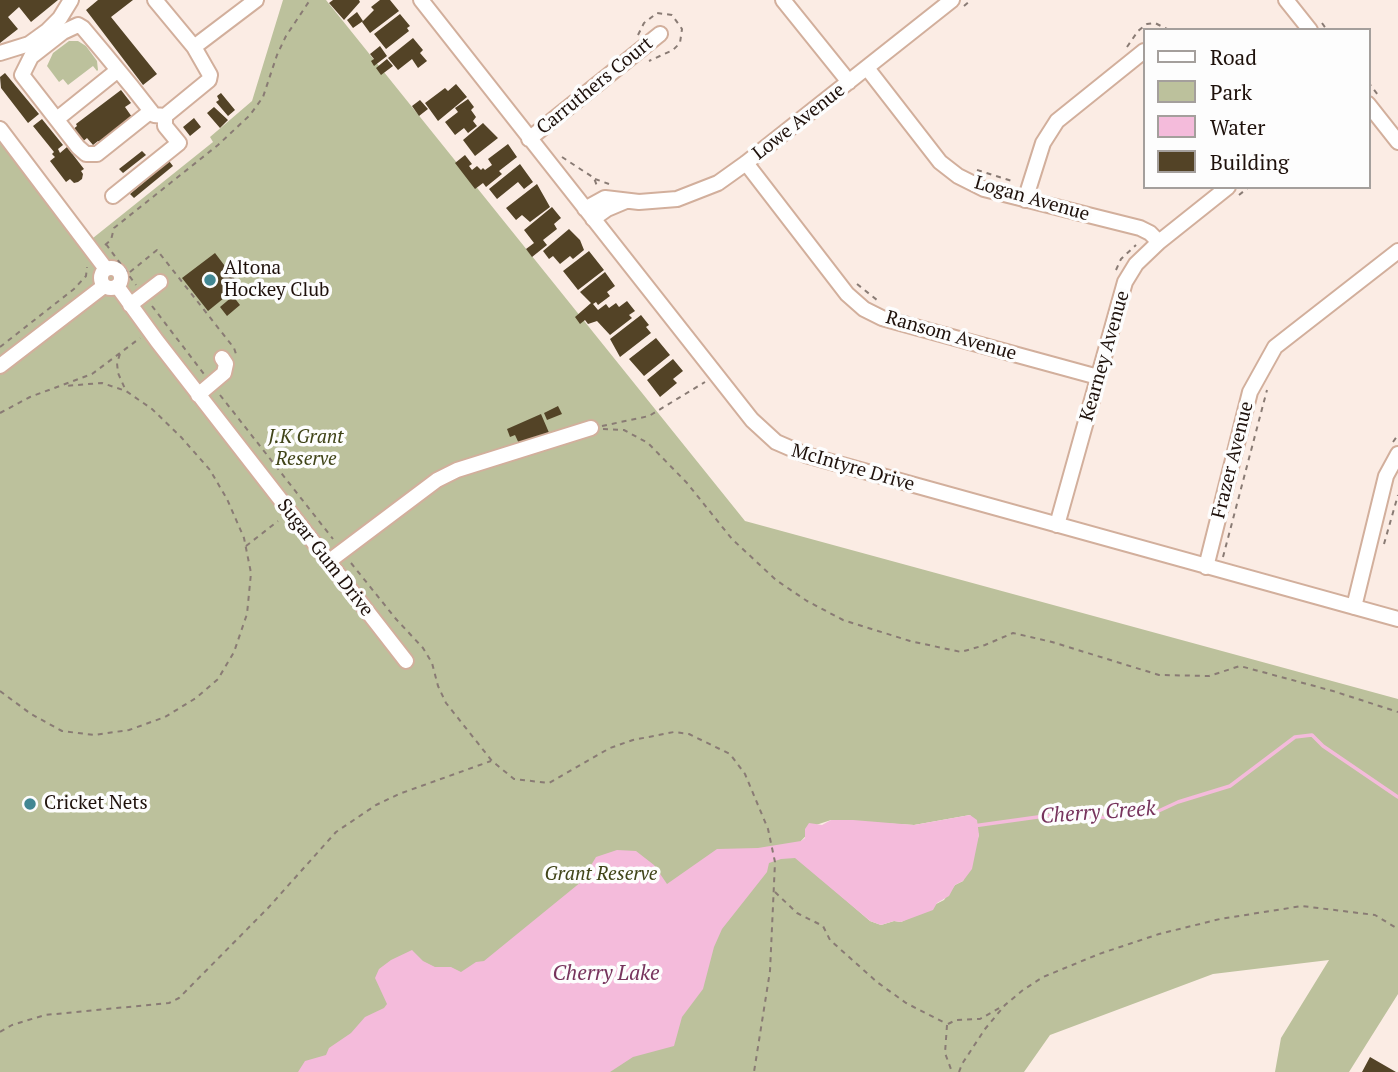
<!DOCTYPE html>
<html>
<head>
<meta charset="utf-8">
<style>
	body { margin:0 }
	#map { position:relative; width:1398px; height:1072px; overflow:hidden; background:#fbece4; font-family:"PT Serif",serif }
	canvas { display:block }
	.legend { position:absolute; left:1143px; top:28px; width:228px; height:161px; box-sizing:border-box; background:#fdfdfd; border:2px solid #a49f9c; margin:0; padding:9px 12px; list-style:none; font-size:21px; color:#1e110b }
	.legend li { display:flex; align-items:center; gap:14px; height:35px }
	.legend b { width:35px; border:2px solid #a49f9c }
</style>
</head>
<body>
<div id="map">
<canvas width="1398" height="1072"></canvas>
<ul class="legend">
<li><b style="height:9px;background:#fff"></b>Road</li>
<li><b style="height:19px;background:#bcc19c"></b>Park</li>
<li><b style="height:19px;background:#f4bbdb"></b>Water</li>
<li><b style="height:19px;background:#534326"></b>Building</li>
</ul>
</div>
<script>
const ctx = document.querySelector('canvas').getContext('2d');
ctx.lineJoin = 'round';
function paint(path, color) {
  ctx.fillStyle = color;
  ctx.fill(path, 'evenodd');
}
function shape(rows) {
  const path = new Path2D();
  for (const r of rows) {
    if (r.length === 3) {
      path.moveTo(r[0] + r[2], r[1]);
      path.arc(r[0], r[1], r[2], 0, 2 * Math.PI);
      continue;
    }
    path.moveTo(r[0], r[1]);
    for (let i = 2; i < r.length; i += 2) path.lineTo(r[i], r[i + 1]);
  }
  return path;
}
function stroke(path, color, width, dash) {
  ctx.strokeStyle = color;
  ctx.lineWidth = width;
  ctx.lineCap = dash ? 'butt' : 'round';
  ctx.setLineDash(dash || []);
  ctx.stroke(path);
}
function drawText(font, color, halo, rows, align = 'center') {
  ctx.font = font + ' "PT Serif",serif';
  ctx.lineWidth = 7;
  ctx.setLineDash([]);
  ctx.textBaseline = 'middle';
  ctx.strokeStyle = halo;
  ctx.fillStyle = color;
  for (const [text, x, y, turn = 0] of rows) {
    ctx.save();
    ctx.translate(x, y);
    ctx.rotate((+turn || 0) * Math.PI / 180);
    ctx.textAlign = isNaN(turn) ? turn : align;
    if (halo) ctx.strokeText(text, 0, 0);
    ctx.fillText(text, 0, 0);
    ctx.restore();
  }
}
paint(shape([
	[283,0,326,0,745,521,1398,699,1398,994,1349,1072,1275,1072,1281,1038,1329,960,1213,974,1050,1035,1024,1072,0,1072,0,143,83,246,213,142,210,137,252,101],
	[970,815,979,835,963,881,955,885,944,900,901,922,894,921,881,925,870,921,801,861,801,841,816,825,831,820,914,825],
	[69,41,78,41,86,46,97,61,98,70,97,71,93,66,68,85,63,79,59,82,47,66,53,53]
]), '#bcc19c');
paint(shape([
	[970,815,977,820,979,835,972,869,963,881,955,885,949,896,937,903,933,910,901,922,894,921,881,925,870,921,795,858,781,859,769,863,767,872,722,929,714,947,703,989,682,1017,674,1046,633,1057,610,1072,298,1072,305,1061,326,1055,329,1048,351,1033,365,1017,384,1008,387,1004,375,978,379,969,391,960,412,950,423,961,435,967,451,967,461,972,476,962,484,961,581,882,596,857,617,850,636,851,654,865,667,884,717,849,758,848,801,841,805,838,805,829,809,823,822,825,831,820,853,820,914,825]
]), '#f4bbdb');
stroke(shape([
	[973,826,1052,815,1117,818,1152,814,1178,802,1230,786,1295,737,1312,735,1323,746,1398,797]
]), '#f4bbdb', 3.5);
paint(shape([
	[0,0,58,0,31,22,19,7,8,17,18,29,0,43],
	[98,0,133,0,111,17,157,74,143,85,86,10],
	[333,0,359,0,360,2,344,20,329,3],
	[380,0,390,0,399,11,370,33,362,22,374,10,371,7],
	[357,12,363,21,353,28,347,20],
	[400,14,410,26,407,28,409,31,386,49,374,34],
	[413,38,423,50,420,53,427,61,418,68,412,59,398,70,388,58],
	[380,46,387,56,374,66,371,61,374,59,370,54],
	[387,59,393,66,381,75,376,68],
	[5,73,39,114,28,123,1,88,0,77],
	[456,84,467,97,438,121,425,103,445,88,448,91],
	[121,90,131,103,125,107,132,117,100,142,98,141,93,145,87,138,81,143,71,131,77,126,76,124],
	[221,93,235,110,228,116,216,102,219,100,217,96],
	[468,99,474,107,471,110,476,117,473,121,477,126,468,133,464,128,455,135,445,122,458,112,455,108],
	[420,100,428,109,419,116,412,106],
	[214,107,228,120,220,128,207,113],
	[194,118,201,127,190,136,183,127],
	[42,119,63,145,58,149,60,153,67,147,84,169,81,171,83,174,82,179,78,182,74,183,70,179,66,182,50,161,55,157,52,154,54,152,33,126],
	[483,123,498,138,475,156,463,140],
	[508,144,517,157,499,171,502,174,486,187,483,183,475,189,455,163,465,155,472,164,469,166,472,170,477,166,481,170,483,168,485,170,492,165,488,159],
	[142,151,146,155,123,173,119,169],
	[169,161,173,166,134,198,130,194],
	[520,164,533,182,524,189,518,182,497,199,489,189],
	[537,184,550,207,530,222,522,215,516,220,506,208],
	[552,207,561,218,554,224,557,229,543,240,547,245,532,257,526,249,534,243,524,230],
	[569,229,580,240,584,250,573,259,570,256,560,264,553,256,549,259,543,251],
	[589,251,604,270,578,290,563,271],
	[215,253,237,282,221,295,224,298,208,311,182,278],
	[605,272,615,286,607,292,610,296,598,305,596,302,593,304,598,310,606,304,609,308,616,303,619,307,627,301,635,311,629,315,632,318,610,335,597,321,588,324,585,320,580,324,575,317,591,303,580,292],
	[233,296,240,305,227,316,220,307],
	[641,315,649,325,646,327,651,333,620,357,610,339],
	[656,338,670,355,644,376,629,359],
	[673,359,683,371,673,379,677,383,660,397,647,380],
	[558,406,562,414,547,420,544,413],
	[541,414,550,435,521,448,515,435,510,437,507,429],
	[1370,1057,1396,1072,1362,1072]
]), '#534326');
const minor = shape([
	[421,0,752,420,776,442,806,455,1398,619],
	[783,0,849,82],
	[1286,0,1310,30],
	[194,47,256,0],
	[0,53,29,44,47,31,60,18,71,0],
	[867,68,940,162,958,176,984,189,1140,228,1150,233,1159,242],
	[1368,104,1398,142],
	[151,111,97,154,86,154,78,147,22,75,31,57,63,32,78,25,83,28,104,53,132,87,154,115,165,116,209,80,210,75,194,47,155,0],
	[57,119,118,70],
	[0,129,106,269],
	[529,139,660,34],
	[746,163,847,294,864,309,882,318,1098,377],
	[113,196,179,143,165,126,165,116],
	[1025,200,1043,143,1057,121,1144,51],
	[585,209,605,198,639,202,677,199,718,183,746,163,952,0],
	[593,219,607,209,626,201],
	[111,278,10],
	[117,286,157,341,406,661],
	[130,305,160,282],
	[0,366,104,286],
	[198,395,224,373,226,364,222,358],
	[1057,525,1125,282,1136,264,1159,242,1228,187],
	[328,562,437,480,457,470,591,428],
	[1206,567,1250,392,1275,347,1398,251],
	[1354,607,1386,476,1398,454]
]);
stroke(minor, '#d2af9c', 18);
stroke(shape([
	[964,6,971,0],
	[1322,23,1327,30],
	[638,35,644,23,657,13,672,15,682,29,680,43,673,50,649,61],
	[1127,47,1138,31,1147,24,1155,23,1169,30],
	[1368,82,1378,95],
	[562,157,594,178,597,186],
	[977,170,1015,182],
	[595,179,609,184],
	[1239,195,1249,187],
	[106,244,136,285],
	[105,245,111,240,114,228,218,145,250,115,263,97,277,55,286,36,310,0],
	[1116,270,1121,259,1136,245],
	[130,272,157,250,234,348,237,357],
	[857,284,877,300],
	[152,306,204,374],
	[0,347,74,289,86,276,87,267],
	[120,354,117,363,118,373,126,391],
	[220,395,333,539],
	[0,413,30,397,92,374,140,338],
	[602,426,649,416,705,382],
	[603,429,624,430,648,443,687,483,732,539,776,580,807,601,843,620,910,641,961,652,985,645,1013,633,1052,642,1159,675,1209,676,1240,666,1333,691,1398,712],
	[1393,442,1398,435],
	[1384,544,1398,495],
	[246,546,278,521],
	[1223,557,1267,390],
	[351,563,396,619,423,648,432,663,438,686,446,703,492,761,514,779,549,783,610,748,633,740,674,732,689,734,730,754,745,774,768,829,775,862,770,971,754,1072],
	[0,691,31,714,62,731,94,735,129,730,165,717,196,698,218,679,234,652,247,614,251,573,244,538,227,499,210,470,181,437,152,409,126,391,102,383,64,386],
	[775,892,797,913,823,926,830,940,877,982,906,1003,947,1024],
	[948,1024,956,1020,980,1019,1001,1007],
	[947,1025,945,1053,952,1072],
	[0,1032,12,1025,45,1015,169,1003,179,998,268,908,336,832,376,805,399,794,491,761],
	[959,1072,962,1064,985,1029,1005,1005,1023,990,1043,977,1099,954,1159,934,1220,919,1302,906,1375,915,1398,929]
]), '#897b74', 2, [5, 5]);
stroke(minor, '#fff', 14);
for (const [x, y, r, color] of [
	[210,280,7,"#428793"],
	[30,804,7,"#428793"]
]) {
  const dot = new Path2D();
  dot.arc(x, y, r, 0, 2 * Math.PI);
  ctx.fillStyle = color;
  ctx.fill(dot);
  stroke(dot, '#fdfdfd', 2.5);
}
drawText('19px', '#1e110b', '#fdfdfd', [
	["Carruthers Court",595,86,-39],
	["Lowe Avenue",799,122,-38],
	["Logan Avenue",1032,199,16],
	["Ransom Avenue",951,336,16],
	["Kearney Avenue",1105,356,-74],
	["Frazer Avenue",1233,460,-76],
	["McIntyre Drive",853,468,16],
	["Sugar Gum Drive",325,558,52]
]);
drawText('19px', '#1e110b', '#fdfdfd', [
	["Altona",224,269],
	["Hockey Club",224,291],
	["Cricket Nets",44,804]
], 'left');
drawText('italic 19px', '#404418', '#fdfdfd', [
	["J.K Grant",306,438],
	["Reserve",306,460],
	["Grant Reserve",601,875]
]);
drawText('italic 21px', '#77345d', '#fdfdfd', [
	["Cherry Creek",1098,813,-4],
	["Cherry Lake",606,974]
]);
</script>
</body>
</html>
